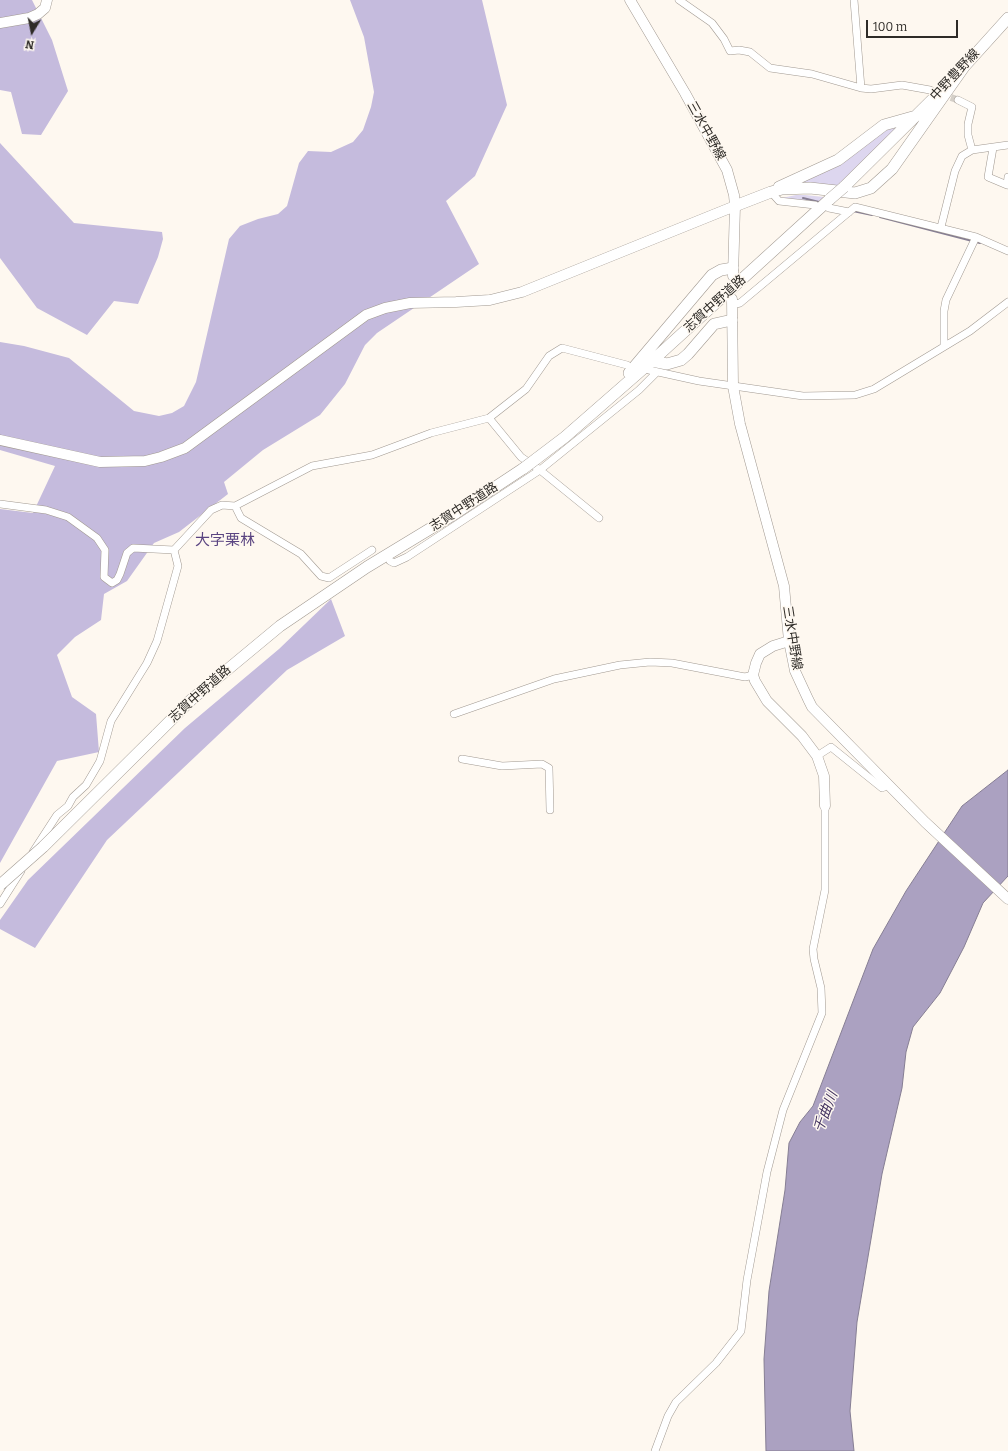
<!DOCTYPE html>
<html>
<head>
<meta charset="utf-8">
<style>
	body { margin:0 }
	#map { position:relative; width:1008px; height:1451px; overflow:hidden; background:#fef8f0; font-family:Bitter,serif }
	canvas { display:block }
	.north { position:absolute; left:12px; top:12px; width:40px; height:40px; -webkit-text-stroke:3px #fef8f0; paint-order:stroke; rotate:190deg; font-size:11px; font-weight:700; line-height:16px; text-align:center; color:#2e2b27 }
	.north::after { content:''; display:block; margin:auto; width:14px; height:18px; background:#2e2b27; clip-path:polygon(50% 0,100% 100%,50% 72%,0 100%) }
	.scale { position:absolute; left:866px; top:20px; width:92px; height:18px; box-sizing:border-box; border:2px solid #2e2b27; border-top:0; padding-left:5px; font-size:12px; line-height:14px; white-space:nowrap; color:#2e2b27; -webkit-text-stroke:3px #fef8f0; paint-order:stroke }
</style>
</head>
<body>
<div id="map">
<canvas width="1008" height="1451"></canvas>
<div class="north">N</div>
<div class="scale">100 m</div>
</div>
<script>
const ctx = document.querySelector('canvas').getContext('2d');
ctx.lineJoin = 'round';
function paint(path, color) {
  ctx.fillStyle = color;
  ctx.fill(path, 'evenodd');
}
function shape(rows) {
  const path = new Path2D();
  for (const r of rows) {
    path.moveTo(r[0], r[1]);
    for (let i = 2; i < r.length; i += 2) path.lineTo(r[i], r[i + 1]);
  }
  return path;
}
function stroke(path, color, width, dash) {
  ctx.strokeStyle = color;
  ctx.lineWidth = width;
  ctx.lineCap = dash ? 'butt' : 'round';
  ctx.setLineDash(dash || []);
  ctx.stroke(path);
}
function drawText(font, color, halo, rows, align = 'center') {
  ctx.font = font + ' Bitter,"Noto Sans JP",serif';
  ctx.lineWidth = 3;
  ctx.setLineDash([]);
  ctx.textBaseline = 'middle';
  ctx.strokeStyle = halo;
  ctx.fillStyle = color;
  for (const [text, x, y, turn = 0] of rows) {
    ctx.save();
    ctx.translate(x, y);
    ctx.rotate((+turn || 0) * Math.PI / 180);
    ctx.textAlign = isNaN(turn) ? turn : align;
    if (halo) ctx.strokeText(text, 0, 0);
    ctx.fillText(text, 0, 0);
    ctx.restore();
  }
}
paint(shape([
	[897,124,901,125,835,188,790,185,838,166,874,138],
	[796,195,805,195,824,197,817,203,782,198]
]), '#ddd6ef');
paint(shape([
	[0,0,32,0,52,40,68,91,41,135,22,134,11,92,0,90],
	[350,0,482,0,507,105,475,176,446,201,479,264,377,333,365,345,345,384,320,415,263,450,224,482,228,494,179,532,154,543,127,581,104,594,101,620,75,637,57,655,72,697,96,714,99,752,57,761,0,863,0,509,33,513,55,466,0,450,0,342,24,346,69,358,134,411,159,416,172,413,184,406,196,382,229,239,240,226,258,219,278,214,287,206,299,163,308,151,331,152,353,142,363,130,371,107,374,92,364,37],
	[0,143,74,223,162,232,163,239,158,257,138,304,114,301,87,335,37,308,0,258],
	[331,599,345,636,287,670,107,840,35,948,0,929,0,920,28,880,185,728,279,649]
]), '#c5bbdd');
const water = shape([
	[1008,770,1008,876,983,903,964,947,940,993,913,1027,906,1052,902,1088,882,1174,857,1322,850,1411,854,1451,766,1451,764,1359,769,1291,785,1190,789,1143,800,1122,813,1106,873,949,906,891,962,806,1008,770]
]);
paint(water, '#aba1c1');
stroke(water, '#867e93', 1);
stroke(shape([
	[803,198,819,202],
	[853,211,872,215],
	[880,217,980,243]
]), '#867e93', 2);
stroke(shape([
	[941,94,958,100]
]), '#d4cfc8', 7, [7, 3.5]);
const street = shape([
	[679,0,712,23,724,39,730,51,739,50,750,52,770,68,812,74,861,88,871,89,902,85,930,90],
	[854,0,861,88],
	[958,100,972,107,968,124,968,135,972,150],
	[993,148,988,177,1007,185,1008,177],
	[771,192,779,201,815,205],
	[829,208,849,212],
	[941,227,955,171,962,156,972,150,1008,145],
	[732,305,740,303,855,207,976,237,1008,251],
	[944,346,944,311,946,300,976,237],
	[649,370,699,381,803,396,855,395,874,389,970,331,1008,302],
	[489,418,521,457,540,470,599,518],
	[0,504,46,510,68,517,97,538,105,550,104,577,112,583,117,580,120,574,127,553,133,548,174,550,211,510,222,505,235,506,312,466,372,455,431,433,489,418,526,389,549,356,562,348,627,365],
	[235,506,241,518,301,554,321,576,329,578,372,550],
	[390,561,394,563,407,557,540,470,639,390,657,372],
	[454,714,554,679,620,665,650,662,672,663,745,677,753,675],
	[817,756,831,747,882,788,888,785],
	[462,759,502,766,542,764,549,768,550,810],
	[33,852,57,815,68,806,73,797,86,785,96,768,100,761,111,721,147,663,157,641,178,566,174,550],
	[0,904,21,871],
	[655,1451,668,1416,676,1402,716,1363,741,1331,747,1280,767,1172,783,1110,822,1013,821,988,814,959,813,949,825,890,825,806]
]);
const secondary = shape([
	[630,0,685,93,727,170,734,195,735,206,733,276],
	[0,23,29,18,38,14,45,8,47,0],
	[732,299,733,386,740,424,784,586,789,641,795,671,808,699,812,707,925,822,1008,899],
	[0,440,100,462,145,461,161,457,185,448,366,315,385,308,410,303,456,302,490,300,522,292,735,206],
	[789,641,773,646,760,654,756,663,753,675,755,681,767,701,802,736,817,756,824,776,825,806]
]);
const primary = shape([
	[962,69,1008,18],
	[779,187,838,160,884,125,916,116],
	[844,187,943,89],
	[735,206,771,192,782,189,810,188,855,193,871,188,892,169,966,64],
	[652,361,667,364,681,360,688,354,714,324,732,320],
	[629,373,712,275,721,270,733,268],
	[536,459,565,437,652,361,830,199],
	[156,735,192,699,280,626,367,567,456,513,524,468]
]);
stroke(street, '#a19991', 8);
stroke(secondary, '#a19991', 11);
stroke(primary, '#a19991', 12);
stroke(street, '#fff', 7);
stroke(secondary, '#fff', 10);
stroke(primary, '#fff', 11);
const primaryBridge = shape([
	[830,199,844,187],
	[524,468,536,459],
	[0,885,43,847,156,735]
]);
stroke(primaryBridge, '#a19991', 12, []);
stroke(primaryBridge, '#fff', 11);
drawText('13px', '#2e2b27', '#fef8f0', [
	["中野豊野線",955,75,-47],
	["三水中野線",706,131,61],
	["志賀中野道路",715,304,-42],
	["志賀中野道路",464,507,-33],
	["三水中野線",792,638,81],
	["志賀中野道路",200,694,-42]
]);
drawText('italic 14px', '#453562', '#fef8f0', [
	["千曲川",826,1112,-69]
]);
drawText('15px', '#5a4481', '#fef8f0', [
	["大字栗林",225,541]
]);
</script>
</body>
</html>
